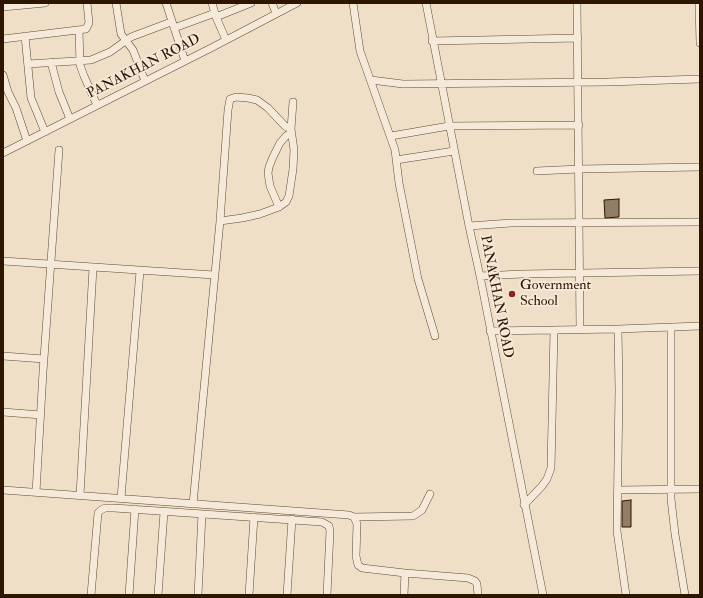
<!DOCTYPE html>
<html>
<head>
<meta charset="utf-8">
<style>
	body { margin:0 }
	#map { position:relative; width:703px; height:598px; overflow:hidden; background:#efdfc6; font-family:"IM FELL Double Pica",serif }
	canvas { display:block }
	.frame { position:absolute; inset:0; border:4px solid #2d1500; pointer-events:none }
</style>
</head>
<body>
<div id="map">
<canvas width="703" height="598"></canvas>
<div class="frame"></div>
</div>
<script>
const ctx = document.querySelector('canvas').getContext('2d');
ctx.lineJoin = 'round';
function paint(path, color) {
  ctx.fillStyle = color;
  ctx.fill(path, 'evenodd');
}
function shape(rows) {
  const path = new Path2D();
  for (const r of rows) {
    path.moveTo(r[0], r[1]);
    for (let i = 2; i < r.length; i += 2) path.lineTo(r[i], r[i + 1]);
  }
  return path;
}
function stroke(path, color, width, dash) {
  ctx.strokeStyle = color;
  ctx.lineWidth = width;
  ctx.lineCap = dash ? 'butt' : 'round';
  ctx.setLineDash(dash || []);
  ctx.stroke(path);
}
function drawText(font, color, halo, rows, align = 'center') {
  ctx.font = font + ' "IM FELL Double Pica",serif';
  ctx.lineWidth = 3.5;
  ctx.setLineDash([]);
  ctx.textBaseline = 'middle';
  ctx.strokeStyle = halo;
  ctx.fillStyle = color;
  for (const [text, x, y, turn = 0] of rows) {
    ctx.save();
    ctx.translate(x, y);
    ctx.rotate((+turn || 0) * Math.PI / 180);
    ctx.textAlign = isNaN(turn) ? turn : align;
    if (halo) ctx.strokeText(text, 0, 0);
    ctx.fillText(text, 0, 0);
    ctx.restore();
  }
}
const building = shape([
	[619,199,619,217,605,218,604,200,619,199],
	[631,500,631,527,622,527,622,501,631,500]
]);
paint(building, '#927e67');
stroke(building, '#2d1500', 1);
const minor = shape([
	[116,3,121,34,133,50,145,81],
	[166,3,185,61],
	[212,3,216,17,226,40],
	[272,3,276,13],
	[353,3,360,51,395,150,399,183,418,279,435,336],
	[426,3,469,226,480,276,543,595],
	[577,3,580,330],
	[699,3,700,43],
	[3,7,45,3],
	[216,17,251,3],
	[174,28,215,13],
	[79,30,80,65,84,76,97,105],
	[25,36,31,98,45,132],
	[3,39,86,29,89,23,87,3],
	[432,41,578,38],
	[51,62,59,92,70,119],
	[28,64,91,60,110,52,131,37,171,22],
	[3,75,8,92,16,108,27,141],
	[371,80,403,84,608,82,700,79],
	[391,136,449,126,579,125],
	[3,153,213,47,297,3],
	[396,160,454,151],
	[537,171,579,169,700,167],
	[279,207,270,186,268,173,269,167,273,157,280,143,286,136,291,133],
	[220,221,242,218,260,214,279,207,286,202,289,196,293,169,294,150,291,129,293,102],
	[469,226,511,223,700,222],
	[3,261,214,275],
	[480,276,523,274,700,271],
	[671,328,671,499,675,534,685,595],
	[618,329,619,390,617,531,626,595],
	[490,331,618,329,700,326],
	[3,356,44,359],
	[3,412,41,415],
	[3,490,349,515,354,517,357,524,356,556,358,565,362,568,405,573,468,578,475,581,477,584,478,595],
	[618,490,700,489],
	[36,492,43,372,59,150],
	[80,495,93,268],
	[121,498,140,271],
	[193,504,220,221,228,110,230,99,236,97,248,98,257,100,268,108,285,126,291,129],
	[524,505,542,486,547,479,551,468,554,330],
	[354,517,413,516,422,510,430,494],
	[91,595,98,513,101,510,105,508,114,508,322,522,329,526,330,531,327,595],
	[129,595,135,509],
	[158,595,164,512],
	[198,595,202,514],
	[249,595,254,517],
	[287,595,292,519],
	[404,595,405,573]
]);
stroke(minor, '#5e4832', 8);
stroke(minor, '#f5eada', 7);
for (const [x, y, r, color] of [
	[512,294,4,"#8f2418"]
]) {
  const dot = new Path2D();
  dot.arc(x, y, r, 0, 2 * Math.PI);
  ctx.fillStyle = color;
  ctx.fill(dot);
  stroke(dot, '#f5eada', 1.5);
}
drawText('14px', '#2d1500', '#f5eada', [
	["PANAKHAN ROAD",144,67,-27],
	["PANAKHAN ROAD",496,297,79]
]);
drawText('14px', '#2d1500', '#f5eada', [
	["Government",520,286],
	["School",520,302]
], 'left');
</script>
</body>
</html>
